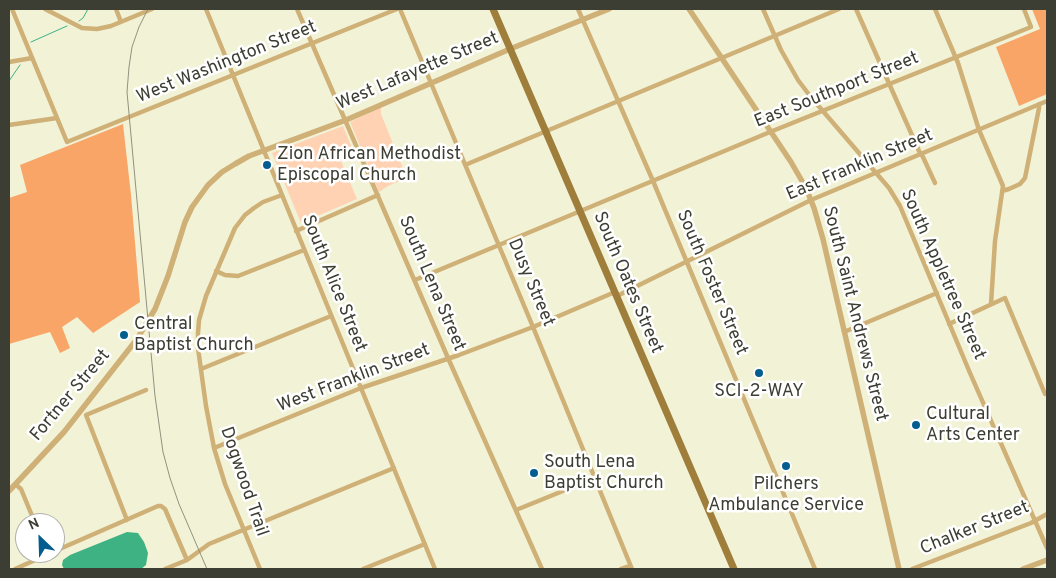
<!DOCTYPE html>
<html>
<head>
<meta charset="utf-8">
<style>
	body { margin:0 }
	#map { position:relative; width:1056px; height:578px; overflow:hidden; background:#f1f2d6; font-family:Overpass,sans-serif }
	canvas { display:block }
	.frame { position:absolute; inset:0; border:10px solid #3d3e33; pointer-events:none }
	.north { position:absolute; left:15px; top:513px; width:50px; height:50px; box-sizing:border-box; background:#fff; border:1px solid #b1b2ad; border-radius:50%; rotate:336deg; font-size:14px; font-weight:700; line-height:20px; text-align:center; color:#3d3e33 }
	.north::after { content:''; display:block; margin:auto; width:18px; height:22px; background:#035d8e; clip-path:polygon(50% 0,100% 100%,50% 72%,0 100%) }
</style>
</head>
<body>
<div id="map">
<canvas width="1056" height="578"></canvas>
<div class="frame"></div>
<div class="north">N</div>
</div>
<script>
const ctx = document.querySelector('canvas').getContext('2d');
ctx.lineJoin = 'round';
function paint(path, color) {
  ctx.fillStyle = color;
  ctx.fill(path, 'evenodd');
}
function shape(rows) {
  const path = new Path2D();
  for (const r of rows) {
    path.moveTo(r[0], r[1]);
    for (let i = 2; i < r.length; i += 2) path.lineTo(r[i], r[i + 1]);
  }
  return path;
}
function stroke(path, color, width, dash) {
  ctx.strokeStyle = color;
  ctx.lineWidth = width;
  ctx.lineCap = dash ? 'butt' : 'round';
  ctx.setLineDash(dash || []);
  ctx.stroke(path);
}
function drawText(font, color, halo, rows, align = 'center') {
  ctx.font = font + ' Overpass,sans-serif';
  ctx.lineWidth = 5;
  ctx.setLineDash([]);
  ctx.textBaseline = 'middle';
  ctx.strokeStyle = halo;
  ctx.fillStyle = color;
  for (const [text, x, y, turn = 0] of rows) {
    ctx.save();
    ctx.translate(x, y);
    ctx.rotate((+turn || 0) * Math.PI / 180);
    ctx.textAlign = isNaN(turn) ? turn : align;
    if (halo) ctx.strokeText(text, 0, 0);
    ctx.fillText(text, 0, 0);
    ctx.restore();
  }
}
paint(shape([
	[381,107,381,114,407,178,388,186,379,192,350,122],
	[343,126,352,148,338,154,357,199,301,223,272,153]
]), '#ffd2b3');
paint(shape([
	[1032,9,1047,9,1047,94,1019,106,996,47,1040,29],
	[123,124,131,195,140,302,93,333,77,317,62,327,70,348,60,353,50,332,9,344,9,198,27,192,20,165]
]), '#f9a568');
paint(shape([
	[127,532,138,533,144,542,148,553,146,565,141,569,64,569,62,565,63,560,70,555]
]), '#3eb282');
stroke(shape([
	[79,21,83,18,88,9],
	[31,42,67,26],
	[9,81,20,65]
]), '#3eb282', 1);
stroke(shape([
	[12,9,67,142,397,9],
	[45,9,82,28,97,29,111,26,152,9],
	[116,9,121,22],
	[206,9,435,569],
	[297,9,448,358,542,569],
	[400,9,533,327,632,569],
	[578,9,653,181,815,569],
	[763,9,781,50,798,80,810,96,889,188,900,206,970,373,1047,548],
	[856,9,919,151,923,157,935,183],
	[935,9,958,63,979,130,1003,186,995,241,991,304],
	[9,62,32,58],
	[9,125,57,118],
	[465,165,839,9],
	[1002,191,1009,189,1020,184,1025,178,1039,108,1039,104],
	[296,231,378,195],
	[216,271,225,275,238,276,304,250],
	[415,280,770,132,1031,27,1024,9],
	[617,296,811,200,1047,101],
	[949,324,1005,298,1045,394],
	[844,332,937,293],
	[201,369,331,316],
	[86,415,127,520],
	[86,415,146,390],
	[214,448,361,388,459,355,533,327,615,292],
	[15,484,21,489,35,523],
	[516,510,595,478],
	[55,551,158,506,161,506,165,509,187,560],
	[15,569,51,553],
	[165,569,187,560,209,544,394,468],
	[260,569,225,484,214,448,206,406,198,348,198,333,199,320,206,296,235,228,245,215,254,208,263,202,282,195],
	[363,569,425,544],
	[621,569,630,566],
	[912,569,1031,523,1047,514]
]), '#cfb076', 4.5);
stroke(shape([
	[689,9,791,162,806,188,814,208,823,239,899,569],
	[9,491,64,432,137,339,155,309,168,276,185,222,192,207,208,185,222,172,235,164,249,156,346,120,510,49,609,9],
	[1023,569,1047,560]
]), '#cfb076', 5.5);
stroke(shape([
	[493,9,734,569]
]), '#9f7d3a', 7);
stroke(shape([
	[148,9,139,27,132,47,129,67,127,92,155,396,163,452,170,478,179,504,207,569]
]), '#91927f', 1);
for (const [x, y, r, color] of [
	[267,165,5,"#035d8e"],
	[124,335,5,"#035d8e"],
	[759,373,5,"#035d8e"],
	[916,425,5,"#035d8e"],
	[786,466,5,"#035d8e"],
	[534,473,5,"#035d8e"]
]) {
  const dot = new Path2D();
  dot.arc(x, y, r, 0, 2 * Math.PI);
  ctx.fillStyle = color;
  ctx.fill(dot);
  stroke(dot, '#fff', 2);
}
drawText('18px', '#3d3e33', '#fff', [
	["West Washington Street",227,63,-22],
	["West Lafayette Street",418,72,-23],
	["East Southport Street",837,91,-22],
	["East Franklin Street",860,166,-23],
	["South Appletree Street",942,275,66],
	["Dusy Street",530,283,67],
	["South Oates Street",627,283,67],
	["South Foster Street",711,283,67],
	["South Alice Street",333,284,68],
	["South Lena Street",431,284,67],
	["South Saint Andrews Street",854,314,76],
	["West Franklin Street",354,379,-21],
	["Fortner Street",71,396,-50],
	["Dogwood Trail",243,482,71],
	["Chalker Street",975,529,-22]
]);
drawText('18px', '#3d3e33', '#fff', [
	["Zion African Methodist",277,155],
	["Episcopal Church",277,176],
	["Central",134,325],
	["Baptist Church",134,346],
	["SCI-2-WAY",759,392,"center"],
	["Cultural",926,415],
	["Arts Center",926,436],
	["South Lena",544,463],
	["Baptist Church",544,484],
	["Pilchers",786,485,"center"],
	["Ambulance Service",786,506,"center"]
], 'left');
</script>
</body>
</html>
